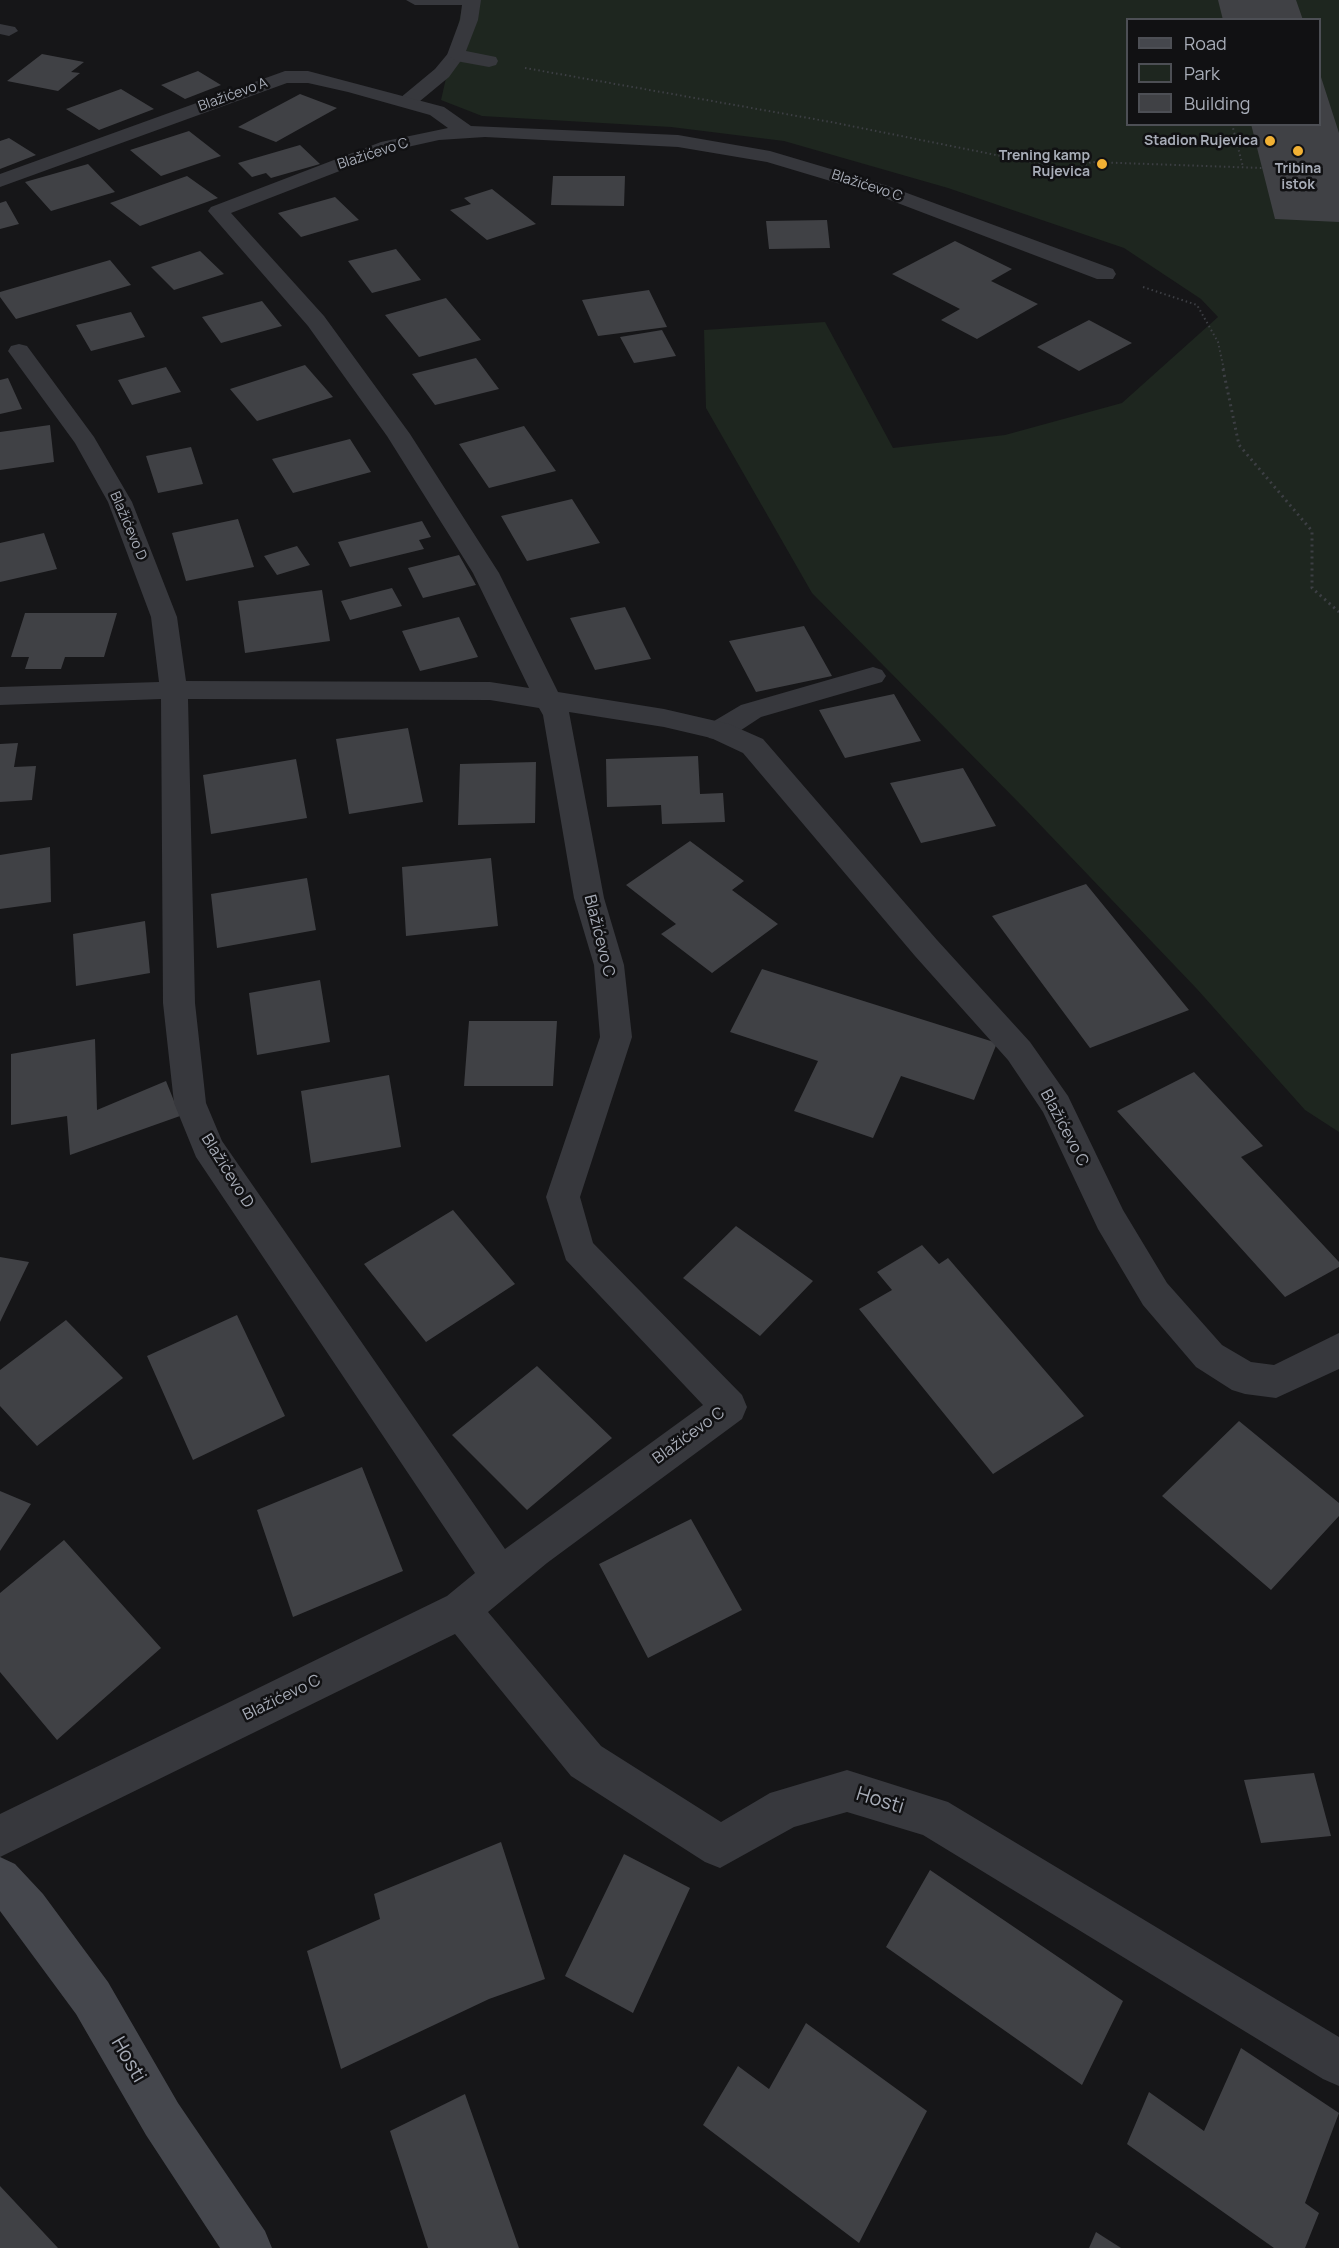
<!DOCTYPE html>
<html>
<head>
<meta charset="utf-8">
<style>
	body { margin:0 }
	#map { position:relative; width:1339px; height:2248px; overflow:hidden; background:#161618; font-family:Manrope,sans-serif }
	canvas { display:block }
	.legend { position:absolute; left:1126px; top:18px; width:195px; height:108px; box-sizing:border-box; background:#111113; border:2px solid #4d4f55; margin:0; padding:8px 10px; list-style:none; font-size:18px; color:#a8adb8 }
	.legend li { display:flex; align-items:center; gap:12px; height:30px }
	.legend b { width:30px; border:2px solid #4d4f55 }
</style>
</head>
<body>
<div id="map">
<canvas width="1339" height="2248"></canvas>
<ul class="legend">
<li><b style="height:8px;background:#45474d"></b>Road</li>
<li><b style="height:16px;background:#1e261f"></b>Park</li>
<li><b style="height:16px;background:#404145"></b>Building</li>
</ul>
</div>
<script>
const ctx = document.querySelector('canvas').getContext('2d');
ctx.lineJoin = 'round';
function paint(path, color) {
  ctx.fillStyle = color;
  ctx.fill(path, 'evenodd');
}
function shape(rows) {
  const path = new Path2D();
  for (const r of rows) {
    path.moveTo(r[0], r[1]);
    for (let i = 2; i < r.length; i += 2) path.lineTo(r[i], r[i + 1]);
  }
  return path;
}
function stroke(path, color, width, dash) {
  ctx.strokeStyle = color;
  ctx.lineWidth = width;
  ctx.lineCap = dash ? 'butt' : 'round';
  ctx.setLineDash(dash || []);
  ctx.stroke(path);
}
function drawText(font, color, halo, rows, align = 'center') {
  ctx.font = font + ' Manrope,sans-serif';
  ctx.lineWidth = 5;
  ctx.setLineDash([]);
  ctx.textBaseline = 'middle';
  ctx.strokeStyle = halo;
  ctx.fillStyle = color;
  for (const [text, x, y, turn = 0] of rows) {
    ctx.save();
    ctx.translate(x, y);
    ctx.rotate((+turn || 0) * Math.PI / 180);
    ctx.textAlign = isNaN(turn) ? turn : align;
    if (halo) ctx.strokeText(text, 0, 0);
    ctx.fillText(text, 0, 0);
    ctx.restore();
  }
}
paint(shape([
	[464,0,1339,0,1339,1132,1305,1110,1197,989,1026,810,812,593,706,408,704,330,825,322,893,448,1005,435,1122,403,1218,317,1201,299,1124,248,948,188,784,141,671,127,482,116,441,100],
	[1128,20,1320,20,1320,124,1128,124]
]), '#1e261f');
paint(shape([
	[1218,0,1296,0,1303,20,1223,20],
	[42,54,84,62,71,72,80,73,58,91,7,81],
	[198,71,221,85,185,99,161,85],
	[1320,74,1339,133,1339,222,1275,219,1251,124,1320,124],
	[121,89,154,109,99,130,66,109],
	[300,94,337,108,276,142,238,127],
	[189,131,221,156,161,176,130,150],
	[9,138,36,155,0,169,0,141],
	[300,145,320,164,271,178,266,173,252,177,238,163],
	[88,164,115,192,51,211,25,182],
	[187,176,218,198,140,226,110,203],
	[553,176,625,176,624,206,551,205],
	[492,189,536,224,487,240,450,210,471,204,464,198],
	[335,197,359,220,301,237,278,213],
	[6,201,19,224,0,229,0,203],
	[827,220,830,248,769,249,766,221],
	[955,241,1012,269,991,281,1038,304,977,339,941,320,960,309,892,274],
	[396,249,421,280,372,293,348,261],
	[200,251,224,274,174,290,151,267],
	[110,260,131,285,16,319,0,297,0,292],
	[649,290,667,327,598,336,582,300],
	[446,298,481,340,419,357,385,315],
	[262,301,282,326,221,343,202,317],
	[131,312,145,337,91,351,76,325],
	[1089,320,1132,343,1079,371,1037,347],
	[662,330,676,356,634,363,620,337],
	[476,358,499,389,435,405,412,374],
	[305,365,333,397,257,421,230,389],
	[166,367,181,392,132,405,118,380],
	[8,378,22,409,0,414,0,380],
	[50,425,54,462,0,470,0,432],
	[524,426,556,471,489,488,459,444],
	[350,439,371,472,293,493,272,459],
	[191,447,203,484,158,493,146,456],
	[572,499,600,543,527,561,501,516],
	[238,519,254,567,186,581,172,533],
	[422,521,431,537,419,540,424,549,350,567,338,542],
	[44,533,57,569,0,582,0,543],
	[297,546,310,565,277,575,264,556],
	[459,555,476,585,423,598,408,568],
	[392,588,402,606,350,620,341,601],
	[322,590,330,641,245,653,238,601],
	[625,607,651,659,595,670,570,618],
	[25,613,117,613,104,657,65,657,61,669,25,669,29,657,11,657],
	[459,617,478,657,420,671,402,631],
	[804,626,832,676,756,692,729,641],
	[894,694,921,741,845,758,819,710],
	[408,728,423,802,349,814,336,739],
	[18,743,14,767,36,766,32,800,0,802,0,744],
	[698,756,700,794,723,793,725,822,662,824,661,805,607,807,606,759],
	[296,759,307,818,211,834,203,775],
	[536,762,535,823,458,825,460,764],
	[963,768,996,826,921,843,890,783],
	[690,841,744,881,732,890,778,924,712,973,661,934,676,924,626,885],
	[50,847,51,902,0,909,0,855],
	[491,858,498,926,406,936,402,867],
	[307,878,316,930,217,948,211,894],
	[1086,884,1189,1010,1090,1048,992,916],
	[145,921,150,973,76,986,73,934],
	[762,969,997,1043,974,1100,901,1076,873,1138,794,1111,818,1061,730,1032],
	[320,980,330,1042,257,1055,249,993],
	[469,1021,557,1021,553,1086,464,1086],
	[95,1039,97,1110,166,1081,180,1116,70,1155,67,1116,11,1125,11,1054],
	[1194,1072,1263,1146,1241,1157,1339,1262,1339,1267,1285,1297,1117,1111],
	[389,1075,401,1147,311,1163,301,1091],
	[453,1210,515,1284,426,1342,364,1264],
	[736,1226,813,1281,760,1336,683,1278],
	[922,1245,939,1264,948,1258,1084,1416,993,1474,859,1309,892,1290,877,1272],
	[0,1257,29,1262,0,1322],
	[237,1315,285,1416,193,1460,147,1356],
	[66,1320,123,1378,37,1446,0,1406,0,1370],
	[537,1366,612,1438,527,1510,452,1435],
	[1239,1421,1339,1503,1339,1516,1271,1590,1162,1496],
	[362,1467,403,1571,293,1617,257,1510],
	[0,1491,31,1504,0,1551],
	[691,1519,742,1610,648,1658,599,1564],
	[64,1540,161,1648,57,1740,0,1672,0,1593],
	[1314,1773,1331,1836,1261,1843,1244,1780],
	[501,1842,545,1979,489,1999,341,2069,307,1951,380,1919,374,1894],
	[624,1854,690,1888,633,2013,565,1976],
	[930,1870,1123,2001,1082,2085,886,1947],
	[806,2023,927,2111,859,2243,703,2125,738,2066,769,2089],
	[1241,2048,1339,2113,1305,2203,1319,2213,1305,2248,1274,2248,1127,2144,1149,2092,1204,2131],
	[465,2094,519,2248,428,2248,390,2131],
	[0,2186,58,2248,0,2248],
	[1096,2232,1121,2248,1089,2248]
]), '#404145');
stroke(shape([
	[525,68,831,122,1076,171,1091,162,1262,168],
	[1232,124,1243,167],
	[1143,287,1197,305,1218,342,1224,370]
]), '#3d3f44', 2, [1.5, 3]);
stroke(shape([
	[1223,369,1239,445,1312,531,1312,588,1339,612]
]), '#3d3f44', 3, [2, 4]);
paint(shape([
	[456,49,465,55,449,77,414,106,400,106,398,102,400,98,435,69,450,51,456,49],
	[873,667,882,670,886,676,882,682,761,717,729,738,719,740,709,738,705,731,709,724,741,705,873,667]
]), '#37383d');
paint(shape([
	[406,0,481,0,478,20,466,51,496,57,498,61,496,65,489,67,456,61,447,55,460,20,462,5,415,5,406,0],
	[0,24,15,27,18,31,9,36,0,34,0,24],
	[285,71,308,71,444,107,471,126,678,135,770,151,888,186,1113,269,1116,274,1113,279,1097,279,874,194,767,162,678,147,485,137,439,140,394,150,231,213,324,316,410,434,499,573,558,692,664,709,729,724,763,739,937,940,1030,1042,1068,1096,1123,1210,1167,1283,1222,1345,1251,1362,1274,1365,1339,1333,1339,1369,1276,1398,1245,1394,1232,1390,1196,1367,1143,1305,1098,1229,1043,1112,1008,1060,915,956,743,753,711,738,664,727,569,712,604,898,624,965,632,1037,580,1197,593,1243,742,1395,747,1407,742,1419,547,1563,488,1612,601,1746,721,1822,770,1793,847,1770,948,1802,1339,2037,1339,2086,1323,2079,923,1835,847,1812,794,1827,720,1868,705,1862,571,1776,455,1634,0,1857,0,1814,447,1596,475,1573,196,1157,174,1103,163,1003,161,699,0,705,0,687,159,682,151,617,108,502,75,443,8,351,11,346,19,344,27,346,94,437,132,502,177,617,186,681,490,682,529,688,473,573,387,436,308,326,208,211,211,207,381,142,448,128,430,115,348,92,308,83,287,83,0,187,0,174,285,71],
	[188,699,490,700,539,708,543,715,574,898,594,965,600,1037,546,1197,566,1260,703,1405,505,1549,222,1141,206,1103,195,1003,188,699]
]), '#37383d');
paint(shape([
	[0,1857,15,1864,43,1894,108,1982,178,2103,265,2231,272,2248,220,2248,146,2135,76,2014,0,1911,0,1857]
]), '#45474d');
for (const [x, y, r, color] of [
	[1270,141,6,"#f2b134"],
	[1298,151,6,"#f2b134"],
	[1102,164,6,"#f2b134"]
]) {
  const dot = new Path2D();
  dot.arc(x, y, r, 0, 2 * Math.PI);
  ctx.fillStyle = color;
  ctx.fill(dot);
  stroke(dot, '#111113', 2);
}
drawText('14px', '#a8adb8', '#111113', [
	["Blažićevo A",233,95,-20],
	["Blažićevo C",373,154,-18],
	["Blažićevo C",867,186,18],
	["Blažićevo D",128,526,67]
]);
drawText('bold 14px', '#a8adb8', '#111113', [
	["Stadion Rujevica",1258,141],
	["Trening kamp",1090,156],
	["Rujevica",1090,172],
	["Tribina",1298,169,"center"],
	["istok",1298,185,"center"]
], 'right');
drawText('16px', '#a8adb8', '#111113', [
	["Blažićevo C",599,936,76],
	["Blažićevo C",1064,1128,62],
	["Blažićevo D",227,1171,58],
	["Blažićevo C",689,1436,-36],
	["Blažićevo C",282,1698,-26]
]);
drawText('20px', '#a8adb8', '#111113', [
	["Hosti",880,1801,17],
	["Hosti",128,2060,60]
]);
</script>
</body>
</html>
